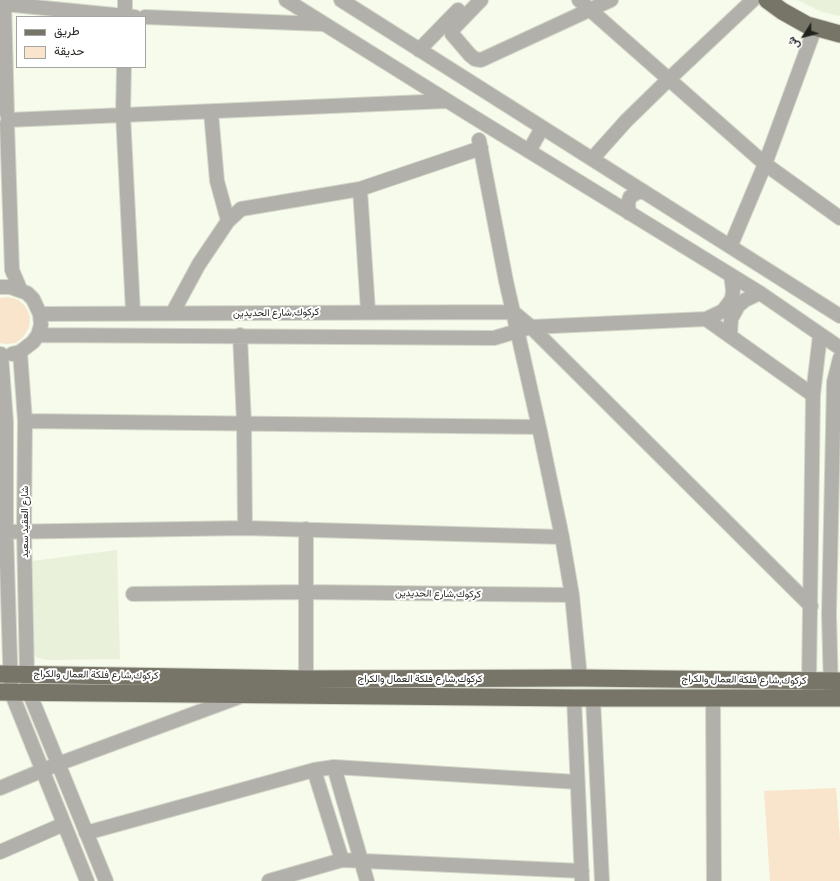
<!DOCTYPE html>
<html>
<head>
<meta charset="utf-8">
<style>
	body { margin:0 }
	#map { position:relative; width:840px; height:881px; overflow:hidden; background:#f7fbeb; font-family:"Fira Sans Condensed",Vazirmatn,sans-serif }
	canvas { display:block }
	.legend { position:absolute; left:16px; top:16px; width:130px; height:52px; box-sizing:border-box; background:#fff; border:1px solid #a5a6a4; margin:0; padding:5px 7px; list-style:none; font-size:12px; color:#1f211b }
	.legend li { display:flex; align-items:center; gap:8px; height:20px }
	.legend b { width:20px; border:1px solid #a5a6a4 }
	.north { position:absolute; left:784px; top:16px; width:40px; height:40px; -webkit-text-stroke:3px #fff; paint-order:stroke; rotate:234deg; font-size:11px; font-weight:700; line-height:16px; text-align:center; color:#1f211b }
	.north::after { content:''; display:block; margin:auto; width:14px; height:18px; background:#1f211b; clip-path:polygon(50% 0,100% 100%,50% 72%,0 100%) }
</style>
</head>
<body>
<div id="map">
<canvas width="840" height="881"></canvas>
<ul class="legend">
<li><b style="height:5px;background:#777468"></b>طريق</li>
<li><b style="height:11px;background:#f8e5cb"></b>حديقة</li>
</ul>
<div class="north">ش</div>
</div>
<script>
const ctx = document.querySelector('canvas').getContext('2d');
ctx.lineJoin = 'round';
function paint(path, color) {
  ctx.fillStyle = color;
  ctx.fill(path, 'evenodd');
}
function shape(rows) {
  const path = new Path2D();
  for (const r of rows) {
    path.moveTo(r[0], r[1]);
    for (let i = 2; i < r.length; i += 2) path.lineTo(r[i], r[i + 1]);
  }
  return path;
}
function stroke(path, color, width, dash) {
  ctx.strokeStyle = color;
  ctx.lineWidth = width;
  ctx.lineCap = dash ? 'butt' : 'round';
  ctx.setLineDash(dash || []);
  ctx.stroke(path);
}
function drawText(font, color, halo, rows, align = 'center') {
  ctx.font = font + ' "Fira Sans Condensed",Vazirmatn,sans-serif';
  ctx.lineWidth = 4;
  ctx.setLineDash([]);
  ctx.textBaseline = 'middle';
  ctx.strokeStyle = halo;
  ctx.fillStyle = color;
  for (const [text, x, y, turn = 0] of rows) {
    ctx.save();
    ctx.translate(x, y);
    ctx.rotate((+turn || 0) * Math.PI / 180);
    ctx.textAlign = isNaN(turn) ? turn : align;
    if (halo) ctx.strokeText(text, 0, 0);
    ctx.fillText(text, 0, 0);
    ctx.restore();
  }
}
paint(shape([
	[797,0,840,0,840,16,822,12],
	[117,550,120,659,46,660,36,657,33,651,32,561]
]), '#eaf1da');
paint(shape([
	[8,297,18,300,26,307,30,317,29,327,24,336,16,343,5,344,0,343,0,298],
	[836,788,840,839,840,881,770,881,764,791]
]), '#f8e5cb');
const minor = shape([
	[4,0,7,114],
	[286,0,467,113,760,293,840,348],
	[341,0,840,316],
	[481,0,453,29,452,34,470,55,475,59,481,60,611,0],
	[579,0,765,164,840,218],
	[4,4,135,17],
	[125,17,125,0],
	[145,17,322,24],
	[419,50,458,10],
	[124,67,123,114,133,312],
	[211,112,217,181,228,221],
	[8,120,447,101],
	[7,123,12,270,20,289],
	[479,140,506,281,539,427,562,537,572,595,580,678],
	[529,151,542,128],
	[592,159,626,121,669,79,753,0],
	[360,189,368,311],
	[629,213,628,203,630,197,636,193,643,191],
	[731,245,765,164,815,28],
	[0,287,10,287,27,293,33,299,40,314,41,325,38,335,33,342,20,352,12,354],
	[173,312,199,264,228,221,241,209,360,189,481,148],
	[40,314,513,312,531,327,811,606],
	[706,319,723,311,732,299,733,290,731,275],
	[38,335,494,338,531,327,706,319,813,395],
	[240,335,244,423,245,528],
	[730,336,731,319,738,306,745,300,760,293],
	[20,352,25,421,24,531,27,674,29,692,106,881],
	[1,354,6,421,6,531,11,692,87,881],
	[25,421,539,427],
	[306,529,306,679],
	[0,532,245,528,562,537],
	[133,594,304,592,572,595],
	[831,691,829,614,834,382,840,358],
	[713,697,714,881],
	[810,697,809,681,813,395,820,335],
	[574,698,582,881],
	[593,698,602,881],
	[334,767,367,881],
	[314,770,342,860],
	[0,788,58,764,239,697],
	[86,833,314,770,334,767,577,782],
	[0,852,64,824],
	[269,881,342,860,582,871]
]);
const major = shape([
	[767,0,782,11,807,25,840,34],
	[0,674,306,679,580,678,840,681],
	[0,692,574,698,840,698]
]);
stroke(minor, '#d4d8ca', 16);
stroke(major, '#d4d8ca', 19);
stroke(minor, '#b2b0aa', 14);
stroke(major, '#777468', 17);
drawText('10px', '#1f211b', '#fff', [
	["كركوك,شارع الحديدين",276,313,-1],
	["شارع العقيد سعيد",25,522,-90],
	["كركوك,شارع الحديدين",438,594,1],
	["كركوك,شارع فلكة العمال والكراج",96,675,1],
	["كركوك,شارع فلكة العمال والكراج",420,679],
	["كركوك,شارع فلكة العمال والكراج",744,680,1]
]);
</script>
</body>
</html>
